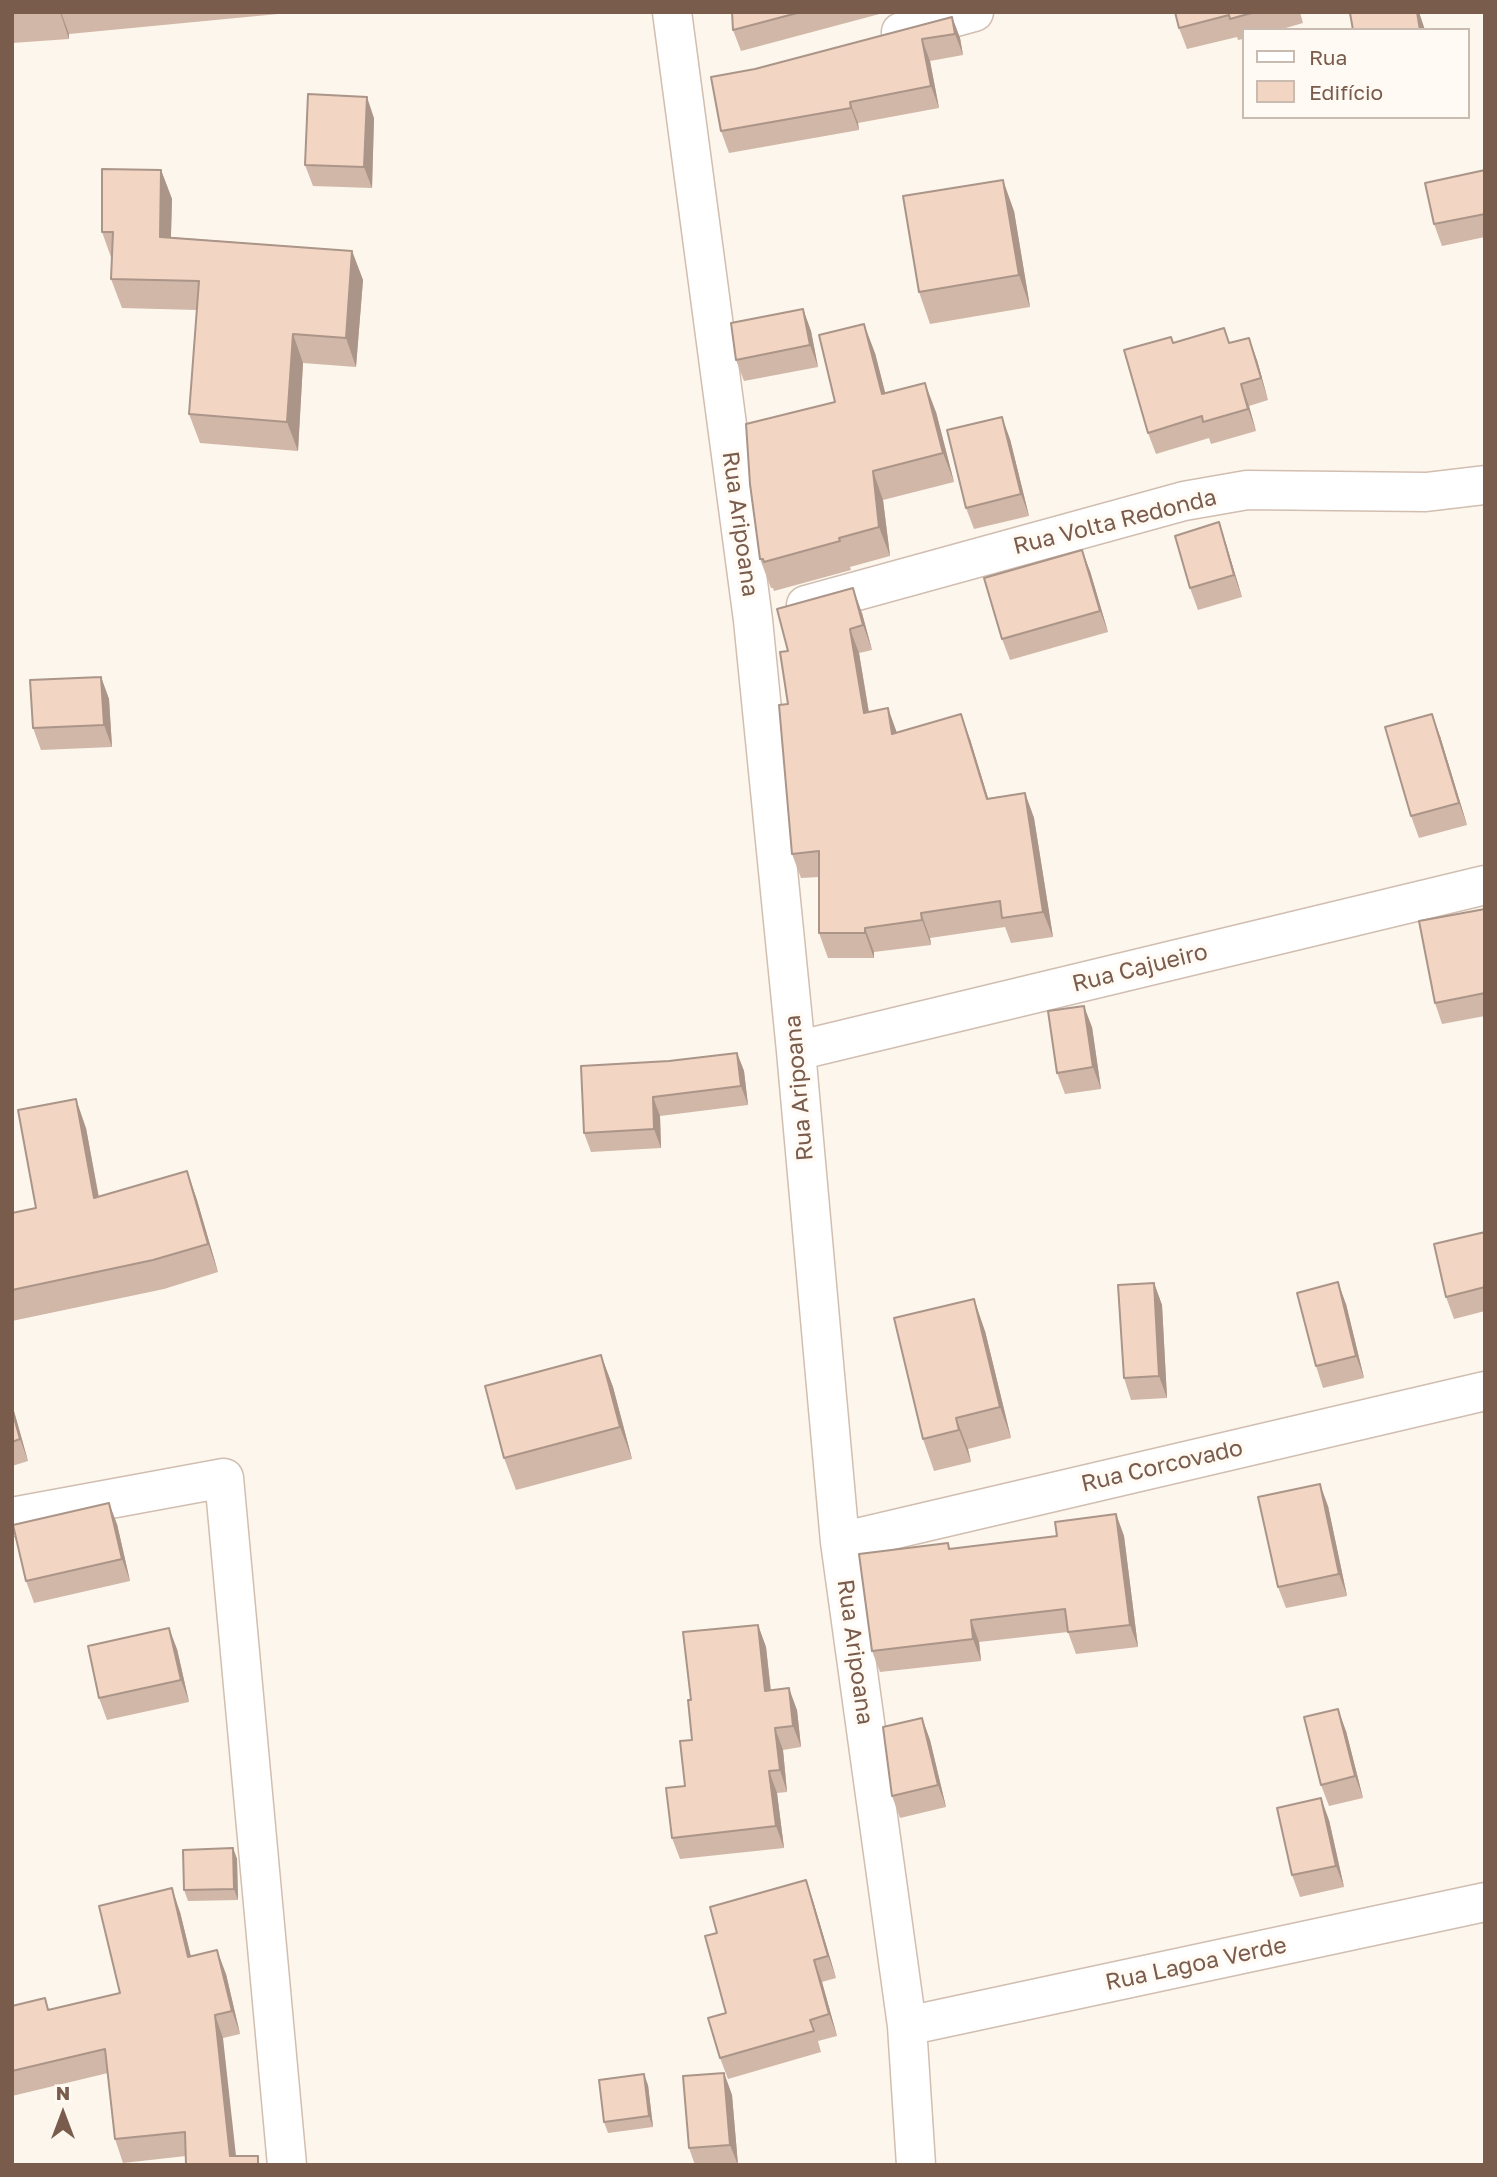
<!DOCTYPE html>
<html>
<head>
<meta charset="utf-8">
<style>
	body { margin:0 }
	#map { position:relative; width:1497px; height:2177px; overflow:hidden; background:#fdf6ec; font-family:"Golos Text",sans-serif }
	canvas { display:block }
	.frame { position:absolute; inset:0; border:14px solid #7a5c4d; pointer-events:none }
	.legend { position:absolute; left:1242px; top:28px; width:228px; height:91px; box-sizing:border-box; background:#fffaf3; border:2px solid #cabbb1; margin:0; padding:9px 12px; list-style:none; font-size:21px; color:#7a5c4d }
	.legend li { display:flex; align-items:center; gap:14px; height:35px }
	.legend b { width:35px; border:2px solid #cabbb1 }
	.north { position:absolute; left:28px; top:2079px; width:70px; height:70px; -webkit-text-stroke:5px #fffaf3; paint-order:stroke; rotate:0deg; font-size:19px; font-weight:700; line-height:28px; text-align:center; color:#7a5c4d }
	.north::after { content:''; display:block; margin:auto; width:24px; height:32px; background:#7a5c4d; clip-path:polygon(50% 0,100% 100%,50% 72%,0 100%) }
</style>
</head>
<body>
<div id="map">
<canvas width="1497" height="2177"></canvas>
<div class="frame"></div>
<ul class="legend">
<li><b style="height:9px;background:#fff"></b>Rua</li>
<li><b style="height:19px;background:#f3d5c3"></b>Edifício</li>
</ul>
<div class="north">N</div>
</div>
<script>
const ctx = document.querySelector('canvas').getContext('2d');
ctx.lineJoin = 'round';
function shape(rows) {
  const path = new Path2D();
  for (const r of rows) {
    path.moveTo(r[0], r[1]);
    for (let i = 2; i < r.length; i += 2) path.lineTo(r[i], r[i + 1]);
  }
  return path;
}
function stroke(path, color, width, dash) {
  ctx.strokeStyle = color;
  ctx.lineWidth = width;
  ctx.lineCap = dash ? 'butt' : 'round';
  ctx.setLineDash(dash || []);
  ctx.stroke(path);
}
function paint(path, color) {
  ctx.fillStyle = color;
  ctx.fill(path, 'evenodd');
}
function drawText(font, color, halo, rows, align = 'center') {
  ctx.font = font + ' "Golos Text",sans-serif';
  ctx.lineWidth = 7;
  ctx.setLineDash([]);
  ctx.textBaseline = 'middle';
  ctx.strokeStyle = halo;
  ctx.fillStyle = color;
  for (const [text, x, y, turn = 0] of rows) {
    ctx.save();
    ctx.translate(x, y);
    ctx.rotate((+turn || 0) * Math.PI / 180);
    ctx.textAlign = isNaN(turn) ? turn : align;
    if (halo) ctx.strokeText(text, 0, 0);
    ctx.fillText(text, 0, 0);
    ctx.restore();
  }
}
const minor = shape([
	[672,12,753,620,796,1051,840,1542,907,2026,916,2165],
	[901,32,974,12],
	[806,605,1184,501,1247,490,1426,492,1485,485],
	[796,1051,1485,885],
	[12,1517,224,1478,287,2165],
	[840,1542,1485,1391],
	[907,2026,1485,1902]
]);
stroke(minor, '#d1beb0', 41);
stroke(minor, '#fff', 38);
paint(shape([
	[12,12,299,12,69,34,69,39,12,43],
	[732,12,887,12,741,51,733,30],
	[1175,12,1300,12,1303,23,1279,30,1243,30,1243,39,1238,40,1237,37,1187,49,1179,28],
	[952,17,960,38,963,55,930,61,939,108,858,123,859,130,729,153,721,131],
	[374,118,372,188,313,186,305,165],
	[161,170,172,199,171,237,352,251,363,280,356,367,303,363,298,451,200,443,189,414,197,310,122,308,111,279,112,260,102,232],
	[1485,170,1485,237,1442,246,1434,224],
	[1014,211,1030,307,930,324,919,292],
	[803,309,811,331,818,367,744,381,736,360],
	[1173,343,1230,343,1257,360,1268,400,1249,406,1256,431,1211,444,1209,438,1156,454,1148,433],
	[875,353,885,393,936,412,954,482,883,500,890,556,850,567,851,570,774,591,773,588,771,588,760,559,835,402],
	[1010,439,1029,516,974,529,966,508],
	[1226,544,1242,597,1198,610,1190,588],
	[1090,571,1108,632,1010,660,1002,639],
	[862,613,872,650,859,653,869,712,888,708,896,732,970,739,988,798,1025,793,1034,818,1053,937,1011,943,1005,927,930,938,931,945,874,952,874,958,828,958,819,933,819,877,801,878,792,854,788,704],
	[101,677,109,699,112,747,41,750,33,728],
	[1440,736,1467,825,1419,838,1411,816],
	[1485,909,1485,1016,1442,1024,1435,1003],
	[1092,1027,1101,1089,1065,1094,1057,1073],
	[737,1053,744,1071,748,1105,660,1116,661,1148,591,1152,584,1133,669,1061],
	[86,1128,99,1197,187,1171,197,1200,218,1272,164,1289,12,1321,12,1213,36,1208],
	[1485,1232,1485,1311,1454,1319,1446,1297],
	[1154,1283,1162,1305,1167,1398,1131,1400,1124,1378],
	[1346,1304,1364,1378,1323,1388,1316,1366],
	[985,1331,1011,1438,968,1449,971,1462,934,1471,923,1439],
	[601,1355,613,1387,632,1459,516,1490,504,1458],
	[12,1404,28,1461,12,1466],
	[1328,1506,1347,1596,1286,1608,1278,1587],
	[1116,1514,1124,1536,1138,1647,1076,1654,1068,1632,979,1642,981,1661,880,1672,872,1651,948,1543,950,1549,1057,1536],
	[117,1524,130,1581,34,1603,26,1581],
	[758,1625,766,1647,771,1690,797,1710,801,1747,783,1750,787,1792,777,1793,784,1848,680,1859,672,1838,685,1786,692,1740,691,1700],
	[177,1649,189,1702,107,1720,99,1698],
	[922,1718,930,1740,946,1807,900,1818,892,1796],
	[1346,1731,1363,1798,1329,1806,1321,1785],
	[1329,1820,1344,1887,1300,1897,1292,1875],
	[233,1848,237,1859,238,1900,188,1901,184,1890],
	[806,1880,813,1901,836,1978,822,1982,837,2036,818,2041,821,2052,728,2079,720,2058,726,2013,717,1933],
	[180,1912,191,1957,226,1974,240,2034,223,2038,186,2156,123,2163,115,2139,108,2073,12,2096,12,2006,45,1998,49,2010,120,1993],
	[724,2073,732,2095,738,2165,695,2165,689,2148],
	[648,2085,653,2127,608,2133,604,2122]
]), '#d1b7a8');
paint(shape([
	[60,12,61,12,69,34,69,39],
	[1417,12,1419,12,1425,30,1420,30],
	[952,17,960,38,963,55,955,34],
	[922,39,930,61,939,108,931,86],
	[367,97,374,118,372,188,364,167],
	[850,102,858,123,859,130,851,108],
	[161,170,172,199,170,266,160,237],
	[1003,180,1014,211,1030,307,1019,275],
	[352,251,363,280,356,367,346,338],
	[803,309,811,331,818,367,810,345],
	[864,324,875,353,893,423,882,394],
	[293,334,303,363,298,451,287,422],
	[1249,338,1257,360,1268,400,1261,378],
	[925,383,936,412,954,482,943,453],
	[1241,384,1249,406,1256,431,1248,409],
	[1002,417,1010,439,1029,516,1021,494],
	[873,471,883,500,890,556,879,527],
	[1219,522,1226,544,1242,597,1234,575],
	[1082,550,1090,571,1108,632,1100,611],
	[853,588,862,613,872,650,863,625],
	[850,629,859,653,873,738,864,713],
	[101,677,109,699,112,747,104,725],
	[888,708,897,733,892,734],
	[961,714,970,739,996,824,987,799],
	[1432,714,1440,736,1467,825,1459,803],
	[1025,793,1034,818,1053,937,1043,912],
	[921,913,930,938,931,945,922,920],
	[865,928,874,952,874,958,865,933],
	[1084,1006,1092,1027,1101,1089,1093,1067],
	[737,1053,744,1071,748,1105,741,1086],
	[653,1097,660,1116,661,1148,654,1129],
	[76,1099,86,1128,104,1227,94,1198],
	[187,1171,197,1200,218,1272,208,1244],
	[1338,1282,1346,1304,1364,1378,1356,1356],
	[1154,1283,1162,1305,1167,1398,1159,1376],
	[974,1299,985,1331,1011,1438,1000,1407],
	[601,1355,613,1387,632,1459,620,1427],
	[12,1404,28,1461,20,1439,12,1410],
	[956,1418,968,1449,971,1462,959,1430],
	[1320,1484,1328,1506,1347,1596,1339,1574],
	[109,1503,117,1524,130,1581,122,1559],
	[1116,1514,1124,1536,1138,1647,1130,1625],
	[971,1620,979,1642,981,1661,973,1639],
	[758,1625,766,1647,773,1713,765,1691],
	[169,1628,177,1649,189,1702,181,1680],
	[789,1688,797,1710,801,1747,793,1726],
	[1338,1709,1346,1731,1363,1798,1355,1776],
	[922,1718,930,1740,946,1807,938,1785],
	[775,1728,783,1750,787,1792,780,1770],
	[769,1771,777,1793,784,1848,776,1826],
	[1321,1798,1329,1820,1344,1887,1336,1866],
	[233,1848,237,1859,238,1900,234,1889],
	[806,1880,813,1901,836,1978,828,1956],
	[172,1888,180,1912,197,1981,188,1957],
	[217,1950,226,1974,240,2034,232,2011],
	[814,1960,822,1982,837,2036,829,2014],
	[215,2015,223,2038,237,2165,230,2156],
	[724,2073,732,2095,738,2165,730,2145],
	[644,2074,648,2085,653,2127,649,2116]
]), '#aa9588');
const building = shape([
	[732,12,801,12,733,30,732,12],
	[1175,12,1255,12,1230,19,1229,15,1179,28,1175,12],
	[1355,12,1417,12,1420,30,1353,30,1350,13,1355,12],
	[952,17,955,34,922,39,931,86,850,102,851,108,721,131,711,77,755,69,952,17],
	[308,94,367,97,364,167,305,165,308,94],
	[102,169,161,170,160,237,352,251,346,338,293,334,287,422,189,414,199,281,111,279,113,232,102,232,102,169],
	[1485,170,1485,214,1434,224,1425,183,1485,170],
	[1003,180,1019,275,919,292,903,196,1003,180],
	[803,309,810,345,736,360,731,323,803,309],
	[864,324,882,394,925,383,943,453,873,471,879,527,839,538,840,541,764,562,763,559,760,559,750,484,746,424,835,402,819,335,864,324],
	[1224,328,1229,343,1249,338,1261,378,1241,384,1248,409,1203,422,1202,416,1148,433,1124,350,1171,337,1173,343,1224,328],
	[1002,417,1021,494,966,508,947,430,1002,417],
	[1219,522,1234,575,1190,588,1175,536,1219,522],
	[1082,550,1100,611,1002,639,984,578,1082,550],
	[853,588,863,625,850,629,864,713,888,708,892,734,961,714,987,799,1025,793,1043,912,1002,918,1000,901,921,913,922,920,865,928,865,933,819,933,819,851,792,854,779,705,788,704,780,652,788,651,777,609,853,588],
	[101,677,104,725,33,728,30,680,101,677],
	[1432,714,1459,803,1411,816,1385,727,1432,714],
	[1485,909,1485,993,1435,1003,1419,921,1485,909],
	[1084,1006,1093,1067,1057,1073,1048,1011,1084,1006],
	[737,1053,741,1086,653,1097,654,1129,584,1133,581,1066,669,1061,737,1053],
	[76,1099,94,1198,187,1171,208,1244,153,1260,12,1290,12,1213,36,1208,18,1110,76,1099],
	[1485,1232,1485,1287,1446,1297,1434,1244,1485,1232],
	[1338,1282,1356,1356,1316,1366,1297,1293,1338,1282],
	[1154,1283,1159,1376,1124,1378,1118,1285,1154,1283],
	[974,1299,1000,1407,956,1418,959,1430,923,1439,894,1318,974,1299],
	[601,1355,620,1427,504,1458,485,1386,601,1355],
	[12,1410,20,1439,12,1442,12,1410],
	[1320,1484,1339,1574,1278,1587,1258,1497,1320,1484],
	[109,1503,122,1559,26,1581,13,1525,109,1503],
	[1116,1514,1130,1625,1068,1632,1065,1609,971,1620,973,1639,872,1651,859,1554,948,1543,949,1549,1057,1536,1055,1522,1116,1514],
	[758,1625,765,1691,789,1688,793,1726,775,1728,780,1770,769,1771,776,1826,672,1838,666,1788,685,1786,680,1741,692,1740,688,1700,691,1700,683,1632,758,1625],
	[169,1628,181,1680,99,1698,88,1646,169,1628],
	[1338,1709,1355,1776,1321,1785,1304,1717,1338,1709],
	[922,1718,938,1785,892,1796,883,1727,922,1718],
	[1321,1798,1336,1866,1292,1875,1277,1808,1321,1798],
	[233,1848,234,1889,184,1890,183,1850,233,1848],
	[806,1880,828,1956,814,1960,829,2014,810,2020,814,2031,720,2058,708,2018,726,2013,705,1936,717,1933,710,1907,806,1880],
	[172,1888,188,1957,217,1950,232,2011,215,2015,230,2156,258,2156,258,2165,186,2165,185,2132,115,2139,105,2049,12,2071,12,2006,45,1998,48,2010,120,1993,99,1906,172,1888],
	[724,2073,730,2145,689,2148,683,2076,724,2073],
	[644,2074,649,2116,604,2122,599,2080,644,2074]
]);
paint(building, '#f3d5c3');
stroke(building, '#aa9588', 2);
drawText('23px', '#7a5c4d', '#fffaf3', [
	["Rua Volta Redonda",1115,522,-14],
	["Rua Aripoana",740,524,82],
	["Rua Cajueiro",1140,968,-14],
	["Rua Aripoana",799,1088,-95],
	["Rua Corcovado",1162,1466,-13],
	["Rua Aripoana",855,1652,82],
	["Rua Lagoa Verde",1196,1964,-12]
]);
</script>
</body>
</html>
